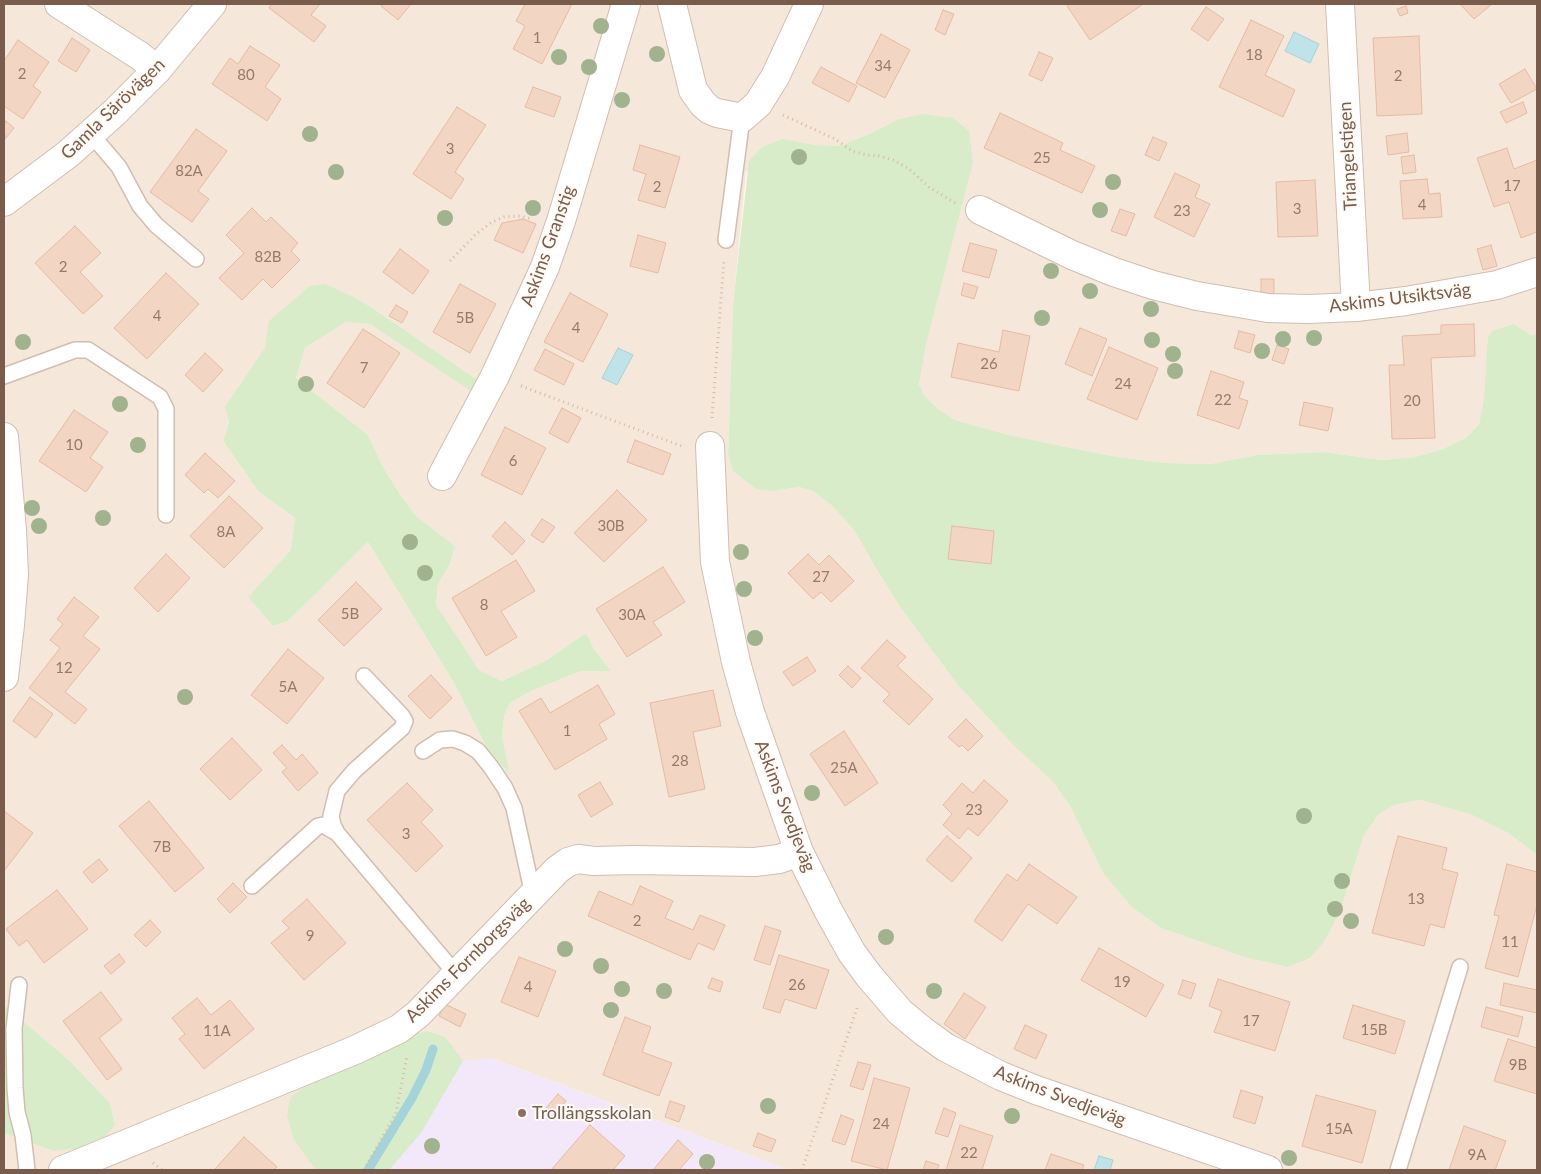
<!DOCTYPE html>
<html>
<head>
<meta charset="utf-8">
<style>
	body { margin:0 }
	#map { position:relative; width:1541px; height:1174px; overflow:hidden; background:#fdf6ec; font-family:Lato,sans-serif }
	canvas { display:block }
	.frame { position:absolute; inset:0; border:5px solid #7a5c4d; pointer-events:none }
</style>
</head>
<body>
<div id="map">
<canvas width="1541" height="1174"></canvas>
<div class="frame"></div>
</div>
<script>
const ctx = document.querySelector('canvas').getContext('2d');
ctx.lineJoin = 'round';
function paint(path, color) {
  ctx.fillStyle = color;
  ctx.fill(path, 'evenodd');
}
function shape(rows) {
  const path = new Path2D();
  for (const r of rows) {
    path.moveTo(r[0], r[1]);
    for (let i = 2; i < r.length; i += 2) path.lineTo(r[i], r[i + 1]);
  }
  return path;
}
function stroke(path, color, width, dash) {
  ctx.strokeStyle = color;
  ctx.lineWidth = width;
  ctx.lineCap = dash ? 'butt' : 'round';
  ctx.setLineDash(dash || []);
  ctx.stroke(path);
}
function drawText(font, color, halo, rows, align = 'center') {
  ctx.font = font + ' Lato,sans-serif';
  ctx.lineWidth = 4;
  ctx.setLineDash([]);
  ctx.textBaseline = 'middle';
  ctx.strokeStyle = halo;
  ctx.fillStyle = color;
  for (const [text, x, y, turn = 0] of rows) {
    ctx.save();
    ctx.translate(x, y);
    ctx.rotate((+turn || 0) * Math.PI / 180);
    ctx.textAlign = isNaN(turn) ? turn : align;
    if (halo) ctx.strokeText(text, 0, 0);
    ctx.fillText(text, 0, 0);
    ctx.restore();
  }
}
paint(shape([
	[4,4,1537,4,1537,334,1531,335,1514,324,1484,398,1479,424,1466,438,1440,450,1415,457,1382,460,1324,452,1257,455,1210,464,1164,463,1118,457,1066,447,1005,434,955,420,937,408,924,395,919,384,926,345,973,163,896,120,873,132,840,146,814,145,746,172,733,304,728,454,733,471,773,491,799,487,813,491,830,504,854,530,874,565,900,607,957,684,1013,745,1053,782,1070,806,1103,873,1161,928,1244,957,1287,967,1340,912,1364,835,1379,814,1394,805,1421,800,1472,815,1508,833,1537,855,1537,1170,789,1170,491,1058,372,1170,4,1170,4,1133,53,1151,75,1149,115,1125,110,1103,69,1060,4,1005],
	[354,297,374,309,479,381,403,345,370,324,346,322,305,348,296,378,368,435,382,465,399,493,416,516,455,546,450,564,438,584,436,605,461,645,479,670,502,681,545,661,586,633,594,649,611,671,581,671,533,690,510,703,504,716,502,737,509,774,486,746,454,683,368,542,288,621,273,626,248,597,291,550,295,518,259,492,223,441,239,386,265,347,270,321]
]), '#f5e8da');
paint(shape([
	[491,1058,789,1170,372,1170,426,1087,463,1061]
]), '#f3e8fa');
paint(shape([
	[922,114,953,118,969,131,973,163,926,345,919,384,924,395,937,408,955,420,1005,434,1066,447,1118,457,1164,463,1210,464,1257,455,1324,452,1382,460,1415,457,1440,450,1466,438,1479,424,1484,398,1488,338,1492,331,1514,324,1531,335,1537,334,1537,855,1508,833,1472,815,1421,800,1394,805,1379,814,1364,835,1340,912,1323,943,1310,958,1287,967,1244,957,1161,928,1133,908,1103,873,1070,806,1053,782,1013,745,957,684,900,607,874,565,854,530,830,504,813,491,799,487,773,491,756,489,733,471,728,455,733,304,749,161,762,147,783,139,814,145,840,146,873,132,896,120],
	[325,284,354,297,374,309,479,381,474,393,370,324,346,322,305,348,296,378,368,435,382,465,399,493,416,516,455,546,450,564,438,584,436,605,479,670,502,681,545,661,586,633,594,649,611,671,581,671,533,690,510,703,504,716,502,737,510,775,486,746,454,683,368,542,288,621,273,626,248,597,291,550,295,518,259,492,223,441,229,422,225,407,265,347,269,321,310,286],
	[4,1005,69,1060,110,1103,115,1125,105,1137,75,1149,53,1151,4,1133],
	[427,1031,445,1037,463,1061,421,1133,389,1170,316,1170,294,1140,287,1116,290,1098,301,1089,373,1057,406,1036]
]), '#d8ecc9');
const water = shape([
	[1294,32,1319,44,1310,63,1285,51,1294,32],
	[618,348,633,355,617,385,602,378,618,348],
	[1099,1156,1113,1160,1110,1170,1094,1170,1099,1156]
]);
paint(water, '#bfe3e8');
stroke(water, '#a5d3da', 1);
stroke(shape([
	[368,1170,412,1098,426,1070,433,1049]
]), '#a5d3da', 9);
const building = shape([
	[272,4,320,4,311,15,326,26,314,42,269,8,272,4],
	[383,4,411,4,398,20,381,6,383,4],
	[525,4,572,4,542,64,513,49,525,26,516,21,525,4],
	[1069,4,1141,4,1142,5,1090,40,1067,6,1069,4],
	[1460,4,1492,4,1474,19,1460,4],
	[1406,6,1408,13,1400,16,1397,9,1406,6],
	[1206,7,1224,19,1208,41,1191,29,1206,7],
	[943,10,954,14,945,35,935,30,943,10],
	[1251,20,1284,36,1265,75,1295,90,1283,117,1219,87,1251,20],
	[881,34,910,50,885,98,856,83,881,34],
	[1419,36,1422,114,1377,116,1373,38,1419,36],
	[72,38,90,50,76,72,58,61,72,38],
	[18,40,49,62,33,86,41,92,23,119,4,106,4,61,18,40],
	[250,46,280,65,265,87,281,99,267,121,212,84,230,58,238,64,250,46],
	[1039,52,1053,58,1042,81,1029,75,1039,52],
	[821,67,857,86,849,102,812,83,821,67],
	[1525,69,1537,89,1511,103,1499,84,1525,69],
	[533,87,561,97,554,117,525,107,533,87],
	[1523,102,1527,113,1506,123,1500,112,1523,102],
	[457,107,486,125,455,172,464,179,451,199,413,174,457,107],
	[1000,113,1063,143,1060,150,1095,166,1082,193,984,148,1000,113],
	[6,121,14,128,5,139,4,125,6,121],
	[196,129,227,151,198,191,209,199,192,222,150,192,196,129],
	[1407,133,1409,152,1388,155,1386,136,1407,133],
	[1153,137,1167,143,1159,161,1145,155,1153,137],
	[640,145,680,157,665,208,638,200,646,174,633,170,640,145],
	[1507,148,1514,169,1537,160,1537,232,1521,238,1509,202,1494,207,1477,158,1507,148],
	[1414,155,1416,172,1403,174,1401,157,1414,155],
	[1175,173,1200,185,1195,197,1210,204,1194,237,1154,217,1175,173],
	[1427,179,1429,194,1440,193,1442,217,1403,219,1400,181,1427,179],
	[1315,180,1318,236,1278,237,1276,182,1315,180],
	[252,208,266,222,271,217,298,243,291,251,300,260,272,288,263,279,242,300,219,278,244,253,226,235,252,208],
	[1120,209,1135,214,1126,236,1111,231,1120,209],
	[523,219,536,224,523,253,494,240,502,223,523,219],
	[75,226,101,253,80,272,103,296,83,314,35,263,75,226],
	[638,235,666,243,658,273,630,266,638,235],
	[970,243,997,250,989,278,962,271,970,243],
	[1491,245,1497,266,1483,270,1477,249,1491,245],
	[400,249,429,271,413,294,383,272,400,249],
	[166,273,199,304,147,359,114,328,166,273],
	[1261,279,1274,279,1274,295,1261,295,1261,279],
	[964,283,978,287,974,299,961,295,964,283],
	[460,284,496,304,470,353,433,332,460,284],
	[570,293,608,314,583,362,544,342,570,293],
	[396,305,408,312,402,323,389,316,396,305],
	[1474,324,1475,356,1431,358,1435,438,1392,439,1389,365,1404,365,1402,336,1441,334,1441,325,1474,324],
	[1080,328,1107,339,1092,376,1065,364,1080,328],
	[363,329,400,353,364,408,327,383,363,329],
	[1003,330,1030,336,1019,391,951,377,958,343,999,352,1003,330],
	[1239,331,1255,335,1250,353,1234,348,1239,331],
	[1277,345,1289,349,1284,364,1272,360,1277,345],
	[1109,347,1158,368,1137,420,1087,399,1109,347],
	[545,349,574,364,564,385,534,370,545,349],
	[205,353,223,370,203,392,185,375,205,353],
	[1211,371,1244,382,1239,398,1248,401,1239,429,1197,415,1211,371],
	[1304,402,1333,408,1328,431,1299,425,1304,402],
	[562,408,581,418,568,443,549,433,562,408],
	[74,410,108,432,90,458,103,467,86,492,39,461,74,410],
	[505,427,546,448,522,495,481,475,505,427],
	[635,440,671,454,663,475,627,462,635,440],
	[205,453,235,481,218,498,208,489,204,493,185,475,205,453],
	[617,490,647,520,604,562,574,533,617,490],
	[229,496,263,528,224,568,190,536,229,496],
	[542,519,555,527,543,543,531,535,542,519],
	[505,522,525,541,512,555,492,536,505,522],
	[952,526,994,531,991,564,948,559,952,526],
	[166,554,190,578,158,612,134,588,166,554],
	[808,554,819,565,829,555,854,581,831,602,821,592,813,599,788,573,808,554],
	[516,560,535,591,501,611,517,637,486,656,452,598,516,560],
	[663,567,685,602,653,622,662,635,627,657,596,609,663,567],
	[356,582,382,609,344,646,318,620,356,582],
	[74,597,99,617,83,636,100,649,65,692,87,709,75,724,29,688,60,648,50,640,63,624,57,619,74,597],
	[887,640,906,657,897,666,933,699,909,725,883,701,890,694,861,668,887,640],
	[288,649,324,678,287,724,251,695,288,649],
	[807,657,816,671,793,686,783,672,807,657],
	[848,666,861,678,852,688,839,675,848,666],
	[431,675,452,698,430,719,408,696,431,675],
	[598,685,615,714,599,724,607,739,555,770,519,711,541,698,550,713,598,685],
	[713,690,721,726,693,732,705,789,669,797,650,703,713,690],
	[30,697,53,714,36,738,13,721,30,697],
	[966,719,983,736,968,751,962,745,959,747,948,737,966,719],
	[844,731,878,783,845,806,810,754,844,731],
	[232,738,262,770,230,800,200,769,232,738],
	[282,745,296,760,302,754,318,773,298,791,282,772,287,768,273,753,282,745],
	[984,780,1008,801,978,836,968,828,959,839,943,825,952,814,943,805,962,783,973,793,984,780],
	[600,782,613,804,591,817,578,795,600,782],
	[407,783,433,810,421,822,443,846,416,872,367,820,407,783],
	[149,801,204,868,175,892,119,826,149,801],
	[4,811,33,833,4,871,4,811],
	[947,836,972,858,952,882,926,860,947,836],
	[1398,836,1447,848,1442,869,1458,873,1444,928,1430,924,1424,946,1372,933,1398,836],
	[99,859,108,870,92,883,83,872,99,859],
	[1029,864,1077,897,1057,924,1028,904,1002,941,974,921,1007,874,1017,881,1029,864],
	[1507,864,1537,872,1537,905,1518,977,1485,968,1499,916,1494,915,1507,864],
	[233,883,247,897,230,913,217,899,233,883],
	[640,886,673,901,665,918,693,930,700,915,725,925,714,950,698,943,690,960,588,916,599,891,632,905,640,886],
	[57,890,88,929,44,963,27,940,19,946,6,929,57,890],
	[307,899,346,943,304,980,271,943,289,928,282,921,307,899],
	[150,920,161,932,146,947,134,935,150,920],
	[765,926,781,931,770,965,754,960,765,926],
	[1099,948,1164,985,1146,1017,1081,980,1099,948],
	[119,954,125,962,111,974,104,966,119,954],
	[779,955,829,970,816,1009,785,999,780,1013,763,1008,779,955],
	[519,957,556,971,538,1017,501,1002,519,957],
	[712,978,723,982,720,992,708,988,712,978],
	[1218,979,1290,1002,1275,1051,1214,1032,1222,1011,1209,1006,1218,979],
	[1183,980,1196,984,1191,999,1178,994,1183,980],
	[1504,983,1537,990,1537,1013,1500,1005,1504,983],
	[101,992,122,1020,99,1038,122,1069,107,1080,63,1021,101,992],
	[964,993,986,1007,965,1039,944,1024,964,993],
	[197,998,211,1015,230,1000,254,1029,204,1069,179,1039,185,1034,172,1018,197,998],
	[445,1004,466,1014,460,1027,439,1016,445,1004],
	[1353,1005,1405,1021,1395,1054,1343,1038,1353,1005],
	[1486,1007,1523,1017,1518,1037,1481,1027,1486,1007],
	[625,1017,651,1027,642,1052,672,1063,659,1096,603,1075,625,1017],
	[1025,1025,1047,1035,1036,1059,1014,1049,1025,1025],
	[1508,1039,1537,1048,1537,1094,1494,1081,1508,1039],
	[858,1062,871,1065,863,1090,850,1086,858,1062],
	[874,1078,910,1088,887,1170,851,1161,874,1078],
	[1241,1090,1263,1097,1255,1124,1233,1117,1241,1090],
	[558,1094,566,1101,555,1115,546,1108,558,1094],
	[1316,1095,1376,1111,1362,1163,1302,1146,1316,1095],
	[670,1101,685,1106,679,1122,665,1117,670,1101],
	[944,1108,956,1113,948,1137,935,1133,944,1108],
	[841,1115,854,1120,845,1145,832,1141,841,1115],
	[590,1125,625,1156,613,1170,551,1170,590,1125],
	[960,1125,993,1136,982,1170,946,1170,960,1125],
	[1464,1126,1506,1141,1495,1170,1449,1170,1464,1126],
	[758,1133,776,1140,771,1152,753,1146,758,1133],
	[244,1137,277,1167,274,1170,214,1170,244,1137],
	[678,1140,693,1154,679,1170,653,1170,678,1140],
	[1051,1154,1084,1165,1082,1170,1045,1170,1051,1154],
	[926,1161,939,1165,937,1170,923,1170,926,1161]
]);
paint(building, '#f3d5c3');
stroke(building, '#e6bba3', 1);
const service = shape([
	[91,134,119,167,140,206,156,225,196,259],
	[726,240,742,118],
	[4,376,75,350,88,350,160,397,166,409,166,515],
	[364,676,402,716,405,721,402,728,354,771,337,791,331,816,333,825,337,833,456,974],
	[423,751,440,740,453,739,465,743,478,751,491,767,505,788,514,808,533,895],
	[252,886,318,826,323,825,337,833],
	[19,985,14,1029,15,1088,17,1112,23,1135,27,1170],
	[1398,1170,1460,967]
]);
const minor = shape([
	[59,4,140,56,157,70],
	[672,4,693,90,703,104,710,110,717,113,742,118,758,104,775,77,809,4],
	[1340,4,1356,307],
	[980,210,1072,255,1114,272,1153,285,1197,296,1268,308,1308,309,1356,307,1406,301,1497,285,1537,272],
	[4,437,12,530,14,575,10,625,4,677],
	[710,446,715,562,736,662,750,712,799,852,829,912,852,953,869,976,900,1012,923,1031,945,1047,1001,1076,1036,1090,1268,1170],
	[442,476,495,376,545,267,561,221,626,4],
	[63,1170,355,1050,399,1029,418,1014,557,870,568,862,578,859,594,861,634,860,755,862,779,859,799,852]
]);
const tertiary = shape([
	[4,202,68,154,115,112,157,70,212,4]
]);
stroke(service, '#d1beb0', 18);
stroke(minor, '#d1beb0', 30);
stroke(tertiary, '#d1beb0', 30);
stroke(shape([
	[783,115,835,139,852,151,867,155,879,156,893,160,908,168,929,187,955,203],
	[450,261,476,234,492,222,504,217,518,216,533,219],
	[521,386,684,447],
	[712,418,724,260],
	[153,1163,162,1170],
	[364,1170,396,1113,407,1056],
	[802,1170,858,1005]
]), '#d9b8a5', 3, [1, 4]);
stroke(service, '#fff', 15);
stroke(minor, '#fff', 28);
stroke(tertiary, '#fff', 28);
ctx.fillStyle = '#a0b28e';
for (const [x, y] of [
	[601,26],
	[657,54],
	[559,57],
	[589,67],
	[622,100],
	[310,134],
	[799,157],
	[336,172],
	[1113,182],
	[533,208],
	[1100,210],
	[445,218],
	[1051,271],
	[1090,291],
	[1151,309],
	[1042,318],
	[1314,338],
	[1283,339],
	[1152,340],
	[23,342],
	[1262,351],
	[1173,354],
	[1175,371],
	[306,384],
	[120,404],
	[138,445],
	[32,508],
	[103,518],
	[39,526],
	[410,542],
	[741,552],
	[425,573],
	[744,589],
	[755,638],
	[185,697],
	[812,793],
	[1304,816],
	[1342,881],
	[1335,909],
	[1351,921],
	[886,937],
	[565,949],
	[601,966],
	[622,989],
	[664,991],
	[934,991],
	[611,1010],
	[768,1106],
	[1012,1116],
	[432,1146],
	[1289,1158],
	[707,1162]
]) {
  ctx.beginPath();
  ctx.arc(x, y, 8, 0, 2 * Math.PI);
  ctx.fill();
}
for (const [x, y, r, color] of [
	[522,1113,5,"#8d6e63"]
]) {
  const dot = new Path2D();
  dot.arc(x, y, r, 0, 2 * Math.PI);
  ctx.fillStyle = color;
  ctx.fill(dot);
  stroke(dot, '#fffaf3', 2);
}
drawText('15px', '#987a6a', null, [
	["1",537,38],
	["18",1254,55],
	["34",883,66],
	["2",22,74],
	["80",246,75],
	["2",1398,76],
	["3",450,149],
	["25",1042,158],
	["82A",189,171],
	["17",1512,186],
	["2",657,187],
	["4",1422,205],
	["3",1297,209],
	["23",1182,211],
	["82B",268,257],
	["2",63,267],
	["4",157,316],
	["5B",465,318],
	["4",576,328],
	["26",989,364],
	["7",364,368],
	["24",1123,384],
	["22",1223,400],
	["20",1412,401],
	["10",74,445],
	["6",513,461],
	["30B",611,526],
	["8A",226,532],
	["27",821,577],
	["8",484,605],
	["5B",350,614],
	["30A",632,615],
	["12",64,668],
	["5A",288,687],
	["1",567,731],
	["28",680,761],
	["25A",844,768],
	["23",974,810],
	["3",406,834],
	["7B",162,847],
	["13",1416,899],
	["2",637,921],
	["9",310,936],
	["11",1510,942],
	["19",1122,982],
	["26",797,985],
	["4",528,987],
	["17",1251,1021],
	["15B",1374,1030],
	["11A",217,1031],
	["9B",1518,1065],
	["24",881,1124],
	["15A",1339,1129],
	["22",969,1153],
	["9A",1477,1155]
]);
drawText('18px', '#7a5c4d', '#fffaf3', [
	["Gamla Särövägen",113,109,-44],
	["Triangelstigen",1348,156,-93],
	["Askims Granstig",548,246,-70],
	["Askims Utsiktsväg",1400,298,-7],
	["Askims Svedjeväg",785,806,69],
	["Askims Fornborgsväg",468,960,-45],
	["Askims Svedjeväg",1060,1096,21]
]);
drawText('18px', '#785e54', '#fffaf3', [
	["Trollängsskolan",532,1113]
], 'left');
</script>
</body>
</html>
